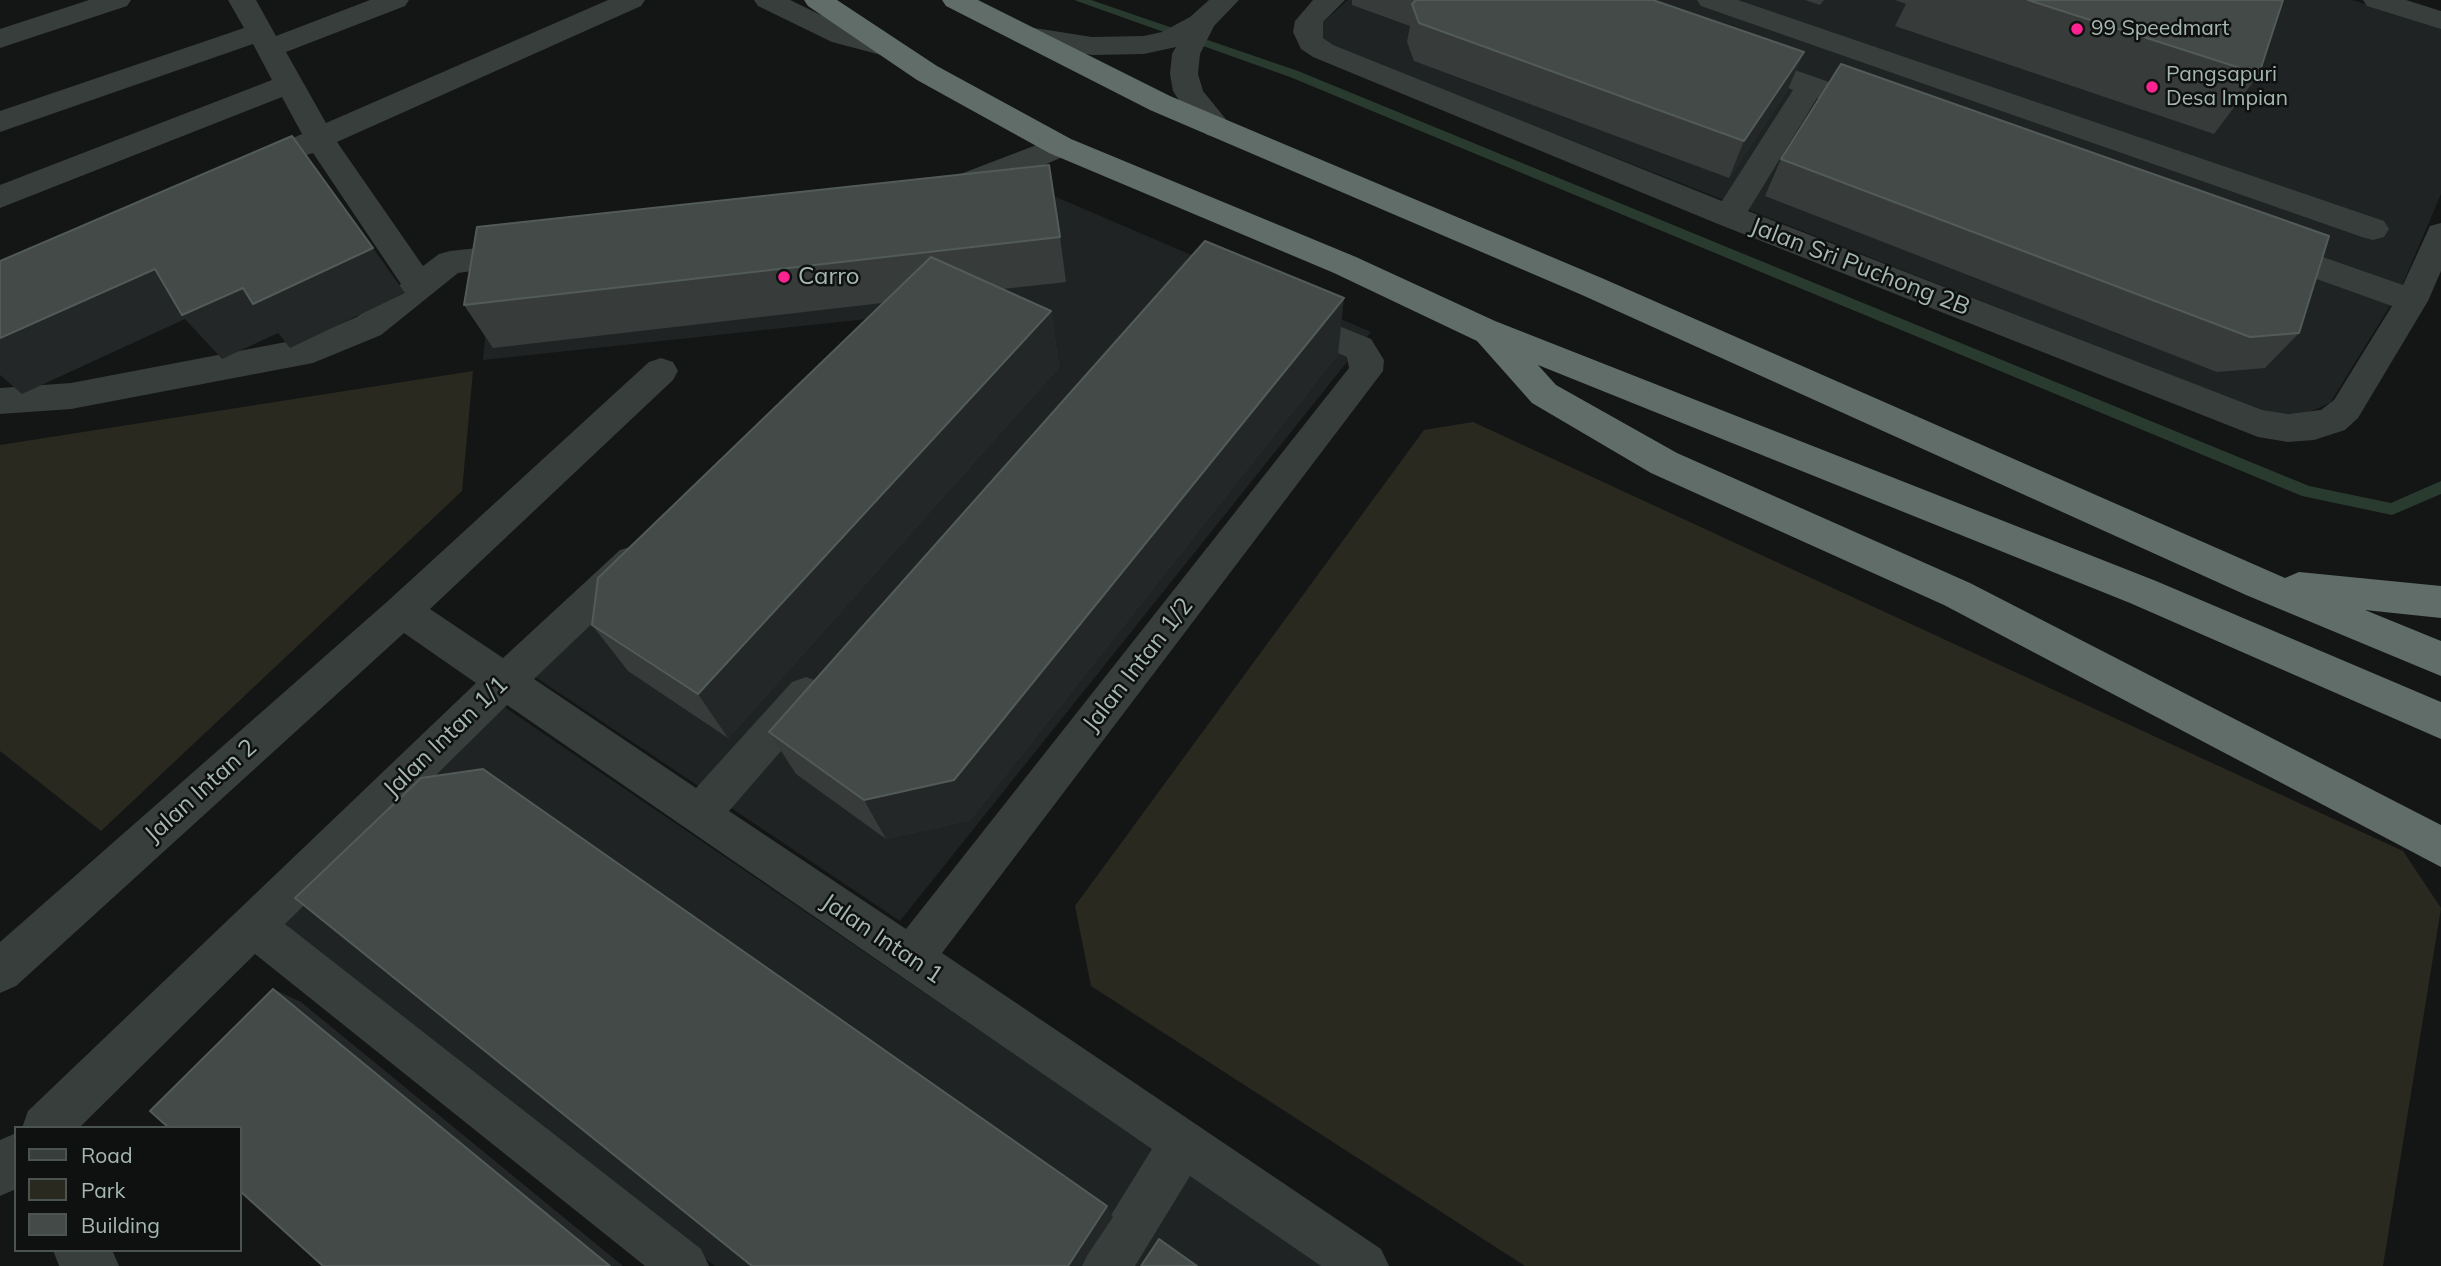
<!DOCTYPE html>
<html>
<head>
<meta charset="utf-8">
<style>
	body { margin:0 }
	#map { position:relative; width:2441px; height:1266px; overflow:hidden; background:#141616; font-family:Mulish,sans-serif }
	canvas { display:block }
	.legend { position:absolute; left:14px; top:1126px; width:228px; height:126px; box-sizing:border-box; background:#0f1111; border:2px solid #4b5450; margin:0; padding:9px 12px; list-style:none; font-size:21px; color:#a5b8af }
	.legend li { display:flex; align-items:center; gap:14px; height:35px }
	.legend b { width:35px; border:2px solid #4b5450 }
</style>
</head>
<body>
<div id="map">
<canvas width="2441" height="1266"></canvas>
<ul class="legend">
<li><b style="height:9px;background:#373e3b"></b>Road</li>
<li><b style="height:19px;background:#2a2920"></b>Park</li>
<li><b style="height:19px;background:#434a47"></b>Building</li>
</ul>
</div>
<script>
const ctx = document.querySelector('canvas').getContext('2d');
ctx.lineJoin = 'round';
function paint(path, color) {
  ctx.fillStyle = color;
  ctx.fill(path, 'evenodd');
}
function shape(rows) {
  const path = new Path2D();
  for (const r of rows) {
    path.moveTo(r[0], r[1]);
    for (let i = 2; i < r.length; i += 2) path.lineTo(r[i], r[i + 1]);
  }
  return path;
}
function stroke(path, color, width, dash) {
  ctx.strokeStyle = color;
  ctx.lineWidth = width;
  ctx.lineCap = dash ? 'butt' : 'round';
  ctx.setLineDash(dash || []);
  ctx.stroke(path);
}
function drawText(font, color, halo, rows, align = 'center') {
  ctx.font = font + ' Mulish,sans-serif';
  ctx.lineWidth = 5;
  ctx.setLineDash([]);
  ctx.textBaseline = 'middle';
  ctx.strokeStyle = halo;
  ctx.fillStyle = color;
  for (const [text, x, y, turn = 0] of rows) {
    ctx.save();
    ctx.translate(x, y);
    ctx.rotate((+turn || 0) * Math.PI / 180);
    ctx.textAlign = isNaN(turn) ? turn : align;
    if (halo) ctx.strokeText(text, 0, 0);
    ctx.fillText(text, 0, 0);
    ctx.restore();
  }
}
paint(shape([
	[1348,0,2352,0,2441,28,2441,194,2401,288,2330,403,2309,412,2282,414,2262,411,1328,45,1319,33,1320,25],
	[1056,197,1371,332,900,921,534,676,914,314,483,360,492,265],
	[500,704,1326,1266,715,1266,278,924]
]), '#202323');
paint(shape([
	[473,371,462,491,101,831,0,751,0,445],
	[1473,422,2403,851,2441,908,2383,1266,1525,1266,1091,986,1075,906,1424,430]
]), '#2a2920');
paint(shape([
	[1074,0,1091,0,1298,71,2309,486,2391,503,2441,481,2441,494,2392,515,2302,496,1290,77,1074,0]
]), '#293b2e');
paint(shape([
	[89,0,131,0,127,6,0,48,0,29,89,0],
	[228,0,256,0,276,36,370,0,409,0,405,6,286,52,326,123,608,0,645,0,641,6,337,142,423,266,439,254,450,251,523,243,534,246,539,254,534,262,458,273,381,335,313,363,71,409,0,414,0,388,71,383,307,338,357,317,401,284,313,153,297,158,286,155,282,148,286,141,302,134,282,97,0,208,0,185,272,80,253,44,0,132,0,111,244,28,228,0],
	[754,0,790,0,852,30,895,41,899,47,895,53,885,56,832,42,758,6,754,0],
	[1209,0,1239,0,1214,26,1200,54,1198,74,1203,91,1233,128,1229,135,1218,138,1207,135,1189,116,1173,91,1170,74,1172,54,1176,47,1144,54,1092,55,1028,45,1018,42,1014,36,1018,30,1028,27,1092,37,1144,36,1162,32,1190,17,1209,0],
	[1313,0,1345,0,1323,22,1323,38,1333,45,1722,201,1793,90,1735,68,1731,62,1735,56,1745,53,1755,56,1883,101,1888,108,1883,115,1873,118,1817,98,1748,211,2262,410,2288,414,2321,410,2334,400,2392,306,2258,258,2253,250,2258,242,2269,239,2280,242,2403,285,2430,226,2441,223,2441,271,2428,301,2358,418,2345,430,2314,440,2288,442,2258,437,1718,224,1313,57,1301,49,1293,32,1295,21,1313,0],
	[1697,0,1738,0,2384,221,2389,229,2384,237,2373,240,2362,237,1701,6,1697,0],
	[2363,0,2406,0,2441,11,2441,29,2367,6,2363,0],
	[1060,136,1071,139,1075,146,1071,153,1020,176,961,196,950,192,946,185,950,178,1060,136],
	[1292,307,1371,339,1384,360,1383,371,942,953,1381,1249,1389,1266,1321,1266,1190,1176,1135,1266,1082,1266,1090,1249,1152,1149,507,705,285,924,701,1249,709,1266,645,1266,255,954,79,1128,22,1128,28,1111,476,683,404,633,16,986,0,993,0,942,389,600,649,362,661,358,673,362,678,371,673,380,430,609,503,658,620,550,633,546,646,550,652,561,646,572,534,679,696,788,792,682,806,677,820,682,826,694,820,706,729,811,906,929,1349,368,1347,357,1280,328,1275,319,1280,310,1292,307],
	[16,1133,16,1189,0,1196,0,1140,16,1133],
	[53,1250,112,1250,119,1266,59,1266,53,1250]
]), '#373e3b');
paint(shape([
	[804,0,837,0,937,66,1071,139,1356,257,1495,321,2156,581,2441,702,2441,739,2130,603,1538,365,1556,385,1677,453,1970,583,2441,825,2441,867,1944,605,1651,473,1532,403,1477,341,1334,273,1049,153,917,80,808,6,804,0],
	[942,0,978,0,1170,96,1604,279,2285,578,2299,572,2441,586,2441,618,2365,610,2441,641,2441,676,2246,595,1582,295,1150,110,946,6,942,0]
]), '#606d68');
paint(shape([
	[1352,0,1653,0,1804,52,1788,89,1729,178,1414,61,1407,42,1410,26,1352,5],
	[1805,0,1824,0,1820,5],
	[1895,0,2283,0,2259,74,2214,134,1895,26,1906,4],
	[1781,159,2299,333,2265,368,2217,372,1765,196],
	[1060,237,1066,282,1003,289,1051,311,1059,367,728,738,628,671,592,625,882,303,493,348,464,305],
	[1338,354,970,820,886,839,796,774,769,732]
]), '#373c3b');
paint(shape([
	[1804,52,1788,89,1729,178,1744,141],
	[373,248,405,293,290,348,278,333,222,359,185,319,22,394,0,375,0,338,155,269,243,288],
	[1344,298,1338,354,970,820,886,839,864,800],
	[1051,311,1059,367,728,738,698,694],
	[273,989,301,1002,623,1266,610,1266],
	[1107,1206,1113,1217,1080,1266,1068,1266]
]), '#242727');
const building = shape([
	[1416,0,1653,0,1804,52,1744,141,1419,23,1412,4,1416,0],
	[2028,0,2283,0,2259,74,2028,0],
	[1841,64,2329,236,2299,333,2250,337,1781,159,1841,64],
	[292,136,373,248,253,304,243,288,182,315,155,269,0,338,0,261,292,136],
	[1049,165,1060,237,464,305,477,227,1049,165],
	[1205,241,1344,298,954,780,864,800,769,732,1205,241],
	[931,257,1051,311,698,694,592,625,598,578,931,257],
	[483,769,1107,1206,1068,1266,752,1266,295,898,421,778,483,769],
	[273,989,610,1266,323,1266,240,1191,240,1128,169,1128,150,1111,273,989],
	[1159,1239,1197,1266,1141,1266,1159,1239]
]);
paint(building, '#434a47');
stroke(building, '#525b58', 2);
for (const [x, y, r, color] of [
	[2077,29,7,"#ff2392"],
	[2152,87,7,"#ff2392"],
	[784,277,7,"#ff2392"]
]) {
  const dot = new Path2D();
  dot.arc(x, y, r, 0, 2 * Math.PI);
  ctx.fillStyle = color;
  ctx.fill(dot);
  stroke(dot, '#0f1111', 2.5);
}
drawText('21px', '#a5b8af', '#0f1111', [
	["99 Speedmart",2091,29],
	["Pangsapuri",2166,75],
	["Desa Impian",2166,99]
], 'left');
drawText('24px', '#a5b8af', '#0f1111', [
	["Jalan Sri Puchong 2B",1860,267,21],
	["Jalan Intan 1/2",1138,665,-52],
	["Jalan Intan 1/1",446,737,-44],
	["Jalan Intan 2",201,791,-42],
	["Jalan Intan 1",882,939,34]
]);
drawText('24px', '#a5b8af', '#0f1111', [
	["Carro",798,277]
], 'left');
</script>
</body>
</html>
